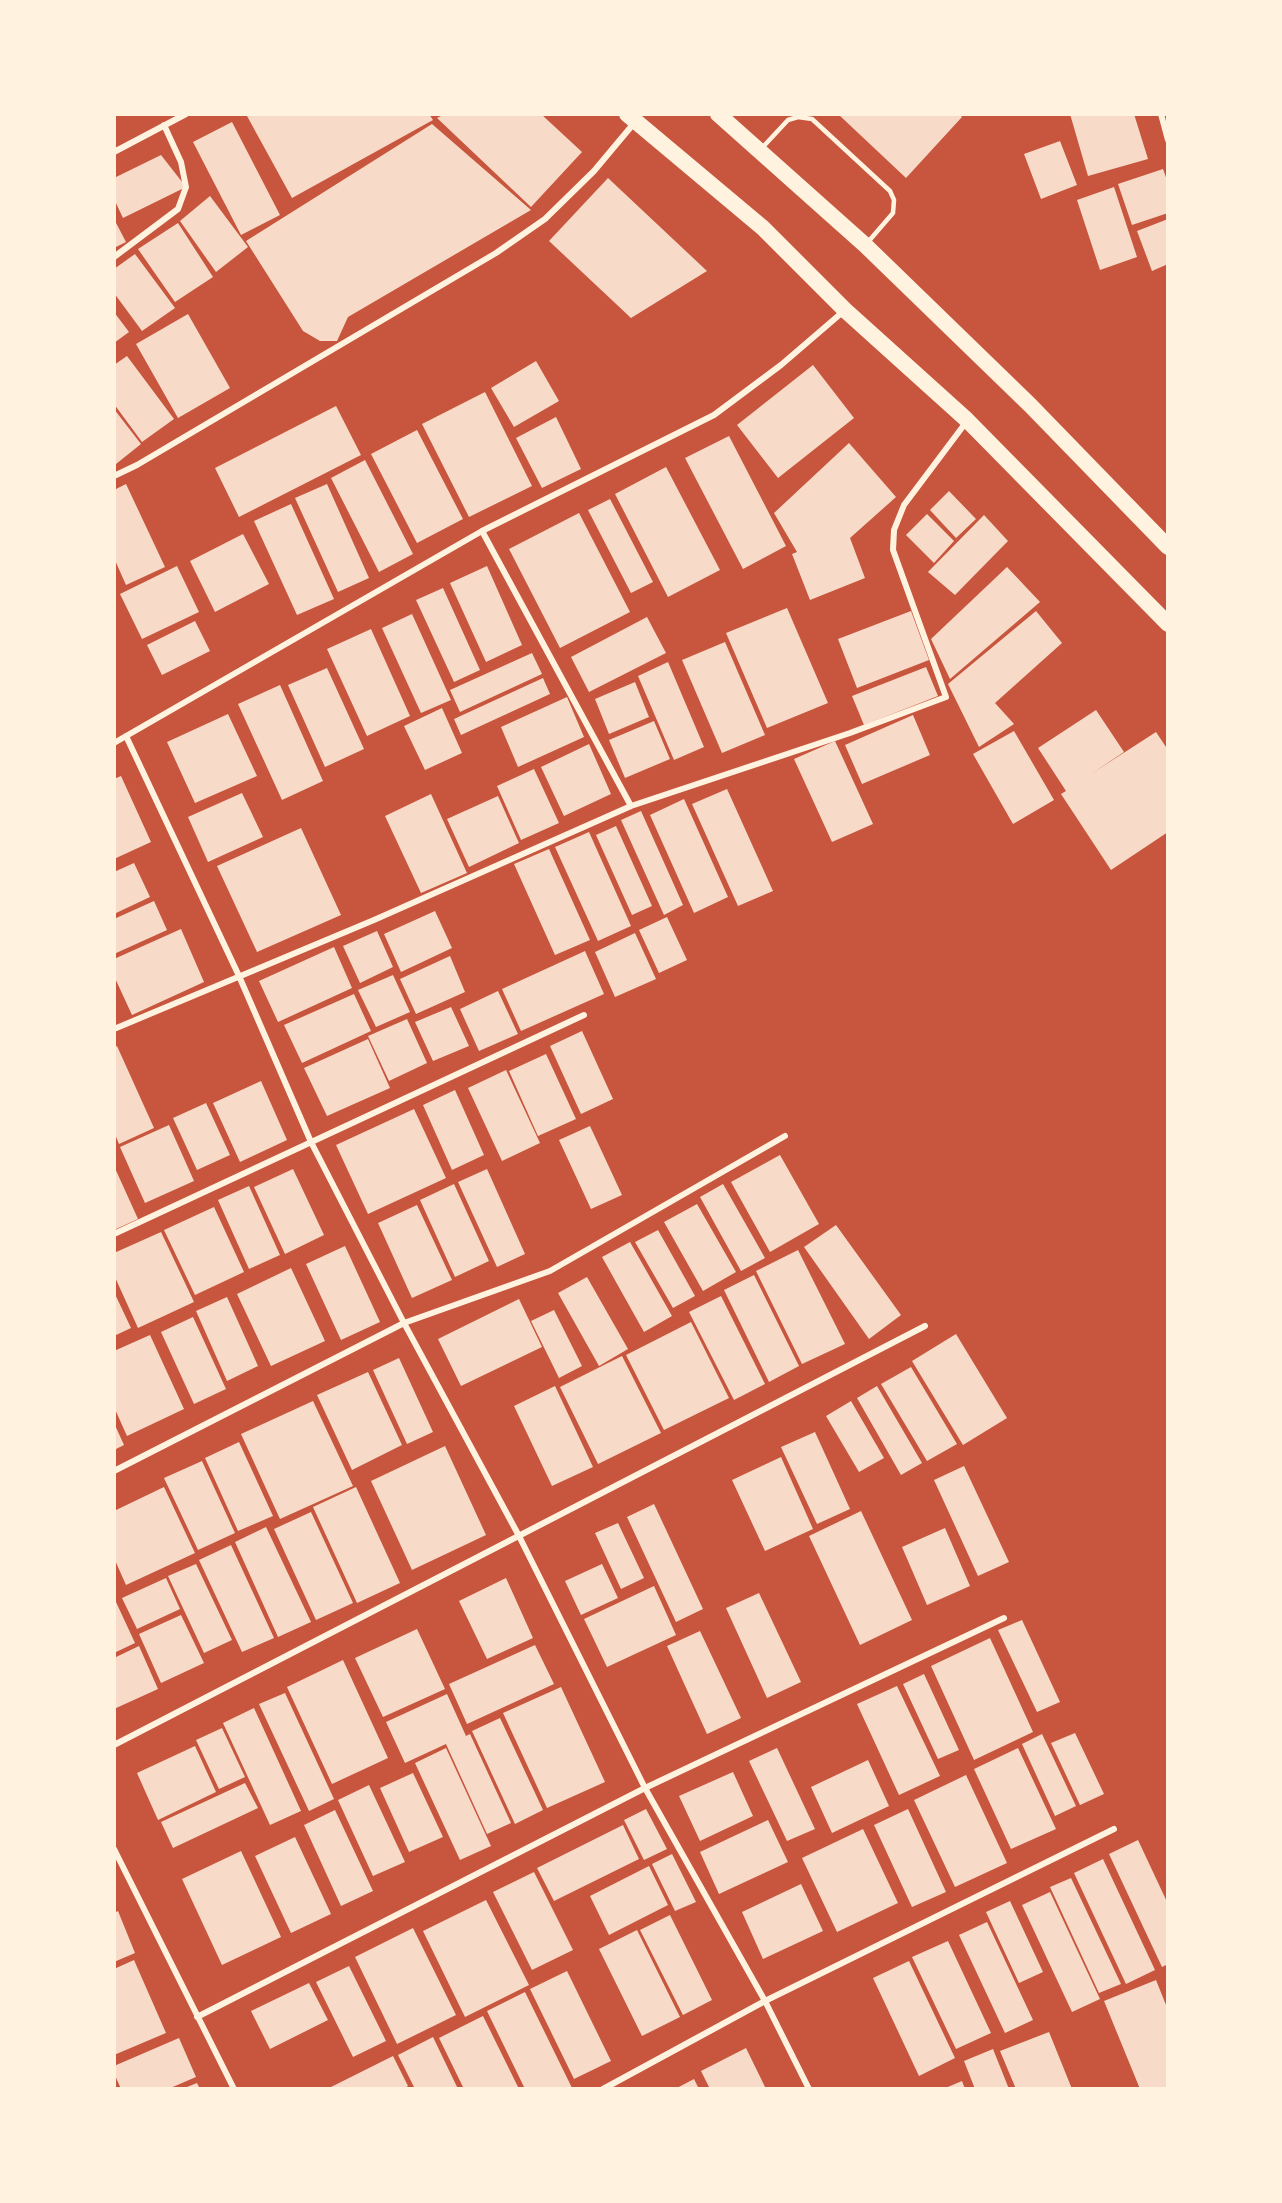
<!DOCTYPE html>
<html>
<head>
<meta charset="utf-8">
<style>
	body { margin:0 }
	#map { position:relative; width:1282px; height:2203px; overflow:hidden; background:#c8553d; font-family:"Varela Round",sans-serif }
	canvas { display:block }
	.frame { position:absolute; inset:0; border:116px solid #fff3e0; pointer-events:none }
</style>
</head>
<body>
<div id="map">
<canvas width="1282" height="2203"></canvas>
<div class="frame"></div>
</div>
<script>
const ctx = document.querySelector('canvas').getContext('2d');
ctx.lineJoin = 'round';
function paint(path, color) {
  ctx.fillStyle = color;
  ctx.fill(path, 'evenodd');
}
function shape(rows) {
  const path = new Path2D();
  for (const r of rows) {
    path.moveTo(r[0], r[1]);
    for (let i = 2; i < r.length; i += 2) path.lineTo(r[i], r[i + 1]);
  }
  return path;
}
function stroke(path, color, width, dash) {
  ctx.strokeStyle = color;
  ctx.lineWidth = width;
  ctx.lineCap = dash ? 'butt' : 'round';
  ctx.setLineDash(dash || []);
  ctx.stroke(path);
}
paint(shape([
	[252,114,429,114,433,120,292,198,247,116],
	[445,114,541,114,582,152,531,207,437,118],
	[838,114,959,114,962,117,906,178],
	[1070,114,1134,114,1148,159,1088,176],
	[232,122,280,215,241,235,193,142],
	[432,124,531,210,348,317,337,341,320,341,303,331,246,241],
	[1060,141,1077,185,1041,199,1024,154],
	[161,155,186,187,123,218,114,199,114,178],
	[1163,169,1168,183,1168,213,1132,225,1118,184],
	[608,178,707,271,631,318,549,241],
	[1114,187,1137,257,1100,270,1077,200],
	[210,196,248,247,216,272,180,221],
	[114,219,126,242,114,248],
	[1168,219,1168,264,1152,271,1137,231],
	[178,223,213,277,175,302,138,249],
	[135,254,175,308,142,331,114,293,114,269],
	[114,312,129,332,114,343],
	[188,314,230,388,178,418,136,344],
	[127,356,174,419,142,442,114,404,114,365],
	[536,361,559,401,514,427,491,388],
	[813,365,854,418,778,478,737,425],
	[485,392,532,486,469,517,422,424],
	[336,406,361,455,239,517,215,468],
	[114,409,141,444,116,464,114,461],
	[556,417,581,469,542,488,516,438],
	[417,430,463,519,417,543,371,454],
	[729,436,786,546,743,569,685,458],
	[849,443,896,497,850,538,865,578,810,600,792,554,797,552,774,513],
	[365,460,413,554,379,572,331,478],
	[666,467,720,570,668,597,615,494],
	[126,484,165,567,126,585,114,558,114,490],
	[327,484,369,578,338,592,295,498],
	[949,491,976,519,956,538,930,510],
	[610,499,653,582,631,593,588,510],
	[291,504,334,599,297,615,254,521],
	[579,513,630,612,560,648,509,549],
	[927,514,954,541,934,563,906,535],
	[984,515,1008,541,955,595,928,572],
	[243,534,269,584,215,612,190,561],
	[177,566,199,612,142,639,120,594],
	[487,566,522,645,486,662,450,583],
	[1007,567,1040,602,950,679,931,639],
	[443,588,480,670,454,682,416,600],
	[787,608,828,703,767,728,726,633],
	[911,611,929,660,857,688,838,639],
	[1036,611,1062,643,995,703,1014,724,979,747,948,684],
	[412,614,451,700,421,713,382,628],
	[647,617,666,653,589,692,571,657],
	[195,621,210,651,162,675,147,645],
	[371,629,410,716,367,736,327,649],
	[725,642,765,735,722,753,682,660],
	[532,653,542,674,460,712,450,690],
	[668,662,704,747,674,760,638,676],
	[926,667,938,696,864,725,852,696],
	[327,668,364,749,325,767,288,685],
	[543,678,550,694,461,735,454,719],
	[635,682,649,717,609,734,595,699],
	[280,685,323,781,282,800,238,704],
	[567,697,584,737,518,767,501,727],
	[442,708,462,753,425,770,404,726],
	[1096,710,1124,752,1091,774,1156,732,1168,750,1168,832,1111,870,1061,794,1066,791,1038,748],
	[228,714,257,776,195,803,167,742],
	[913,715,930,755,862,784,845,745],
	[654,721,670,759,625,778,609,740],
	[1014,731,1054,800,1013,824,973,754],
	[835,741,873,824,832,842,794,759],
	[589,744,611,794,564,816,541,767],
	[534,769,559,823,521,840,497,786],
	[121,776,151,842,114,859,114,779],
	[727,789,773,891,738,906,692,804],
	[242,793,263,837,208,862,188,817],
	[431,794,467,873,421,893,385,816],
	[498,796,519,843,469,867,447,819],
	[684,799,728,897,694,913,650,815],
	[641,811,683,905,664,915,621,820],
	[616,826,652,906,632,915,596,835],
	[301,828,341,915,257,952,217,866],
	[589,832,631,926,598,941,555,847],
	[549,849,590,940,555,955,514,864],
	[134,863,150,897,114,914,114,872],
	[154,901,167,930,114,954,114,919],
	[435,911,452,948,401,972,384,934],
	[667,917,687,960,659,973,639,930],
	[181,929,204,982,132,1015,114,976,114,959],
	[377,931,393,967,360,983,343,946],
	[635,933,656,979,615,997,595,952],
	[334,947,352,988,278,1022,259,981],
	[585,951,604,994,521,1031,502,989],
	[450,956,465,992,416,1014,400,979],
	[393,975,410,1012,376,1027,358,990],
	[498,991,518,1034,479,1051,460,1009],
	[354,994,371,1031,302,1063,284,1025],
	[451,1007,469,1046,433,1061,415,1022],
	[407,1019,427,1063,389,1081,368,1036],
	[582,1031,613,1099,581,1114,550,1046],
	[368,1039,390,1088,327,1116,304,1068],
	[117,1046,154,1128,119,1144,114,1132,114,1048],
	[546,1054,576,1119,538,1136,509,1071],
	[506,1070,540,1143,502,1161,468,1088],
	[261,1081,287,1140,240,1162,213,1103],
	[455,1090,484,1155,452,1170,423,1105],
	[206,1103,230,1155,197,1170,173,1118],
	[414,1109,446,1178,368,1214,336,1145],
	[169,1125,194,1181,145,1203,120,1147],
	[590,1126,622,1195,591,1209,559,1140],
	[780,1155,819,1224,770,1252,731,1182],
	[114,1166,138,1219,114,1230],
	[293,1169,324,1235,285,1254,254,1187],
	[487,1169,525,1254,497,1267,458,1182],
	[454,1184,489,1261,455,1277,420,1200],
	[723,1184,765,1258,741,1271,700,1197],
	[249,1186,280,1255,249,1269,218,1200],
	[697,1204,736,1272,703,1291,664,1222],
	[417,1205,452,1280,412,1298,378,1223],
	[214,1207,244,1272,195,1295,164,1230],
	[836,1225,901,1315,869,1339,804,1247],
	[658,1230,695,1296,673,1308,635,1242],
	[161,1232,194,1302,138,1328,114,1275,114,1253],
	[630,1242,672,1316,644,1332,602,1257],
	[345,1246,380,1322,341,1340,306,1264],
	[798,1250,845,1344,802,1364,756,1271],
	[291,1268,325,1341,271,1366,237,1294],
	[754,1275,799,1366,769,1382,724,1290],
	[587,1277,628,1349,599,1366,558,1293],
	[114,1292,131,1328,114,1336],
	[721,1296,765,1384,734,1400,689,1312],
	[227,1297,258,1366,227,1381,196,1311],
	[519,1299,542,1347,461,1386,438,1339],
	[554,1310,582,1366,559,1378,531,1321],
	[193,1317,226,1389,194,1404,161,1332],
	[691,1322,729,1398,664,1430,626,1355],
	[956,1334,1007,1418,963,1445,912,1361],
	[150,1335,184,1409,127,1436,114,1407,114,1351],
	[622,1356,661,1433,598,1464,560,1387],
	[399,1358,433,1432,407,1444,373,1370],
	[911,1367,957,1444,927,1461,881,1384],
	[368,1372,402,1445,352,1470,317,1395],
	[555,1386,593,1467,552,1486,514,1406],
	[877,1386,922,1463,901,1475,857,1398],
	[313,1401,353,1486,280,1519,241,1434],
	[851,1401,884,1458,859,1472,826,1416],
	[114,1423,124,1445,114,1450],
	[815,1432,850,1509,817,1524,781,1447],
	[239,1442,273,1516,238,1531,205,1458],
	[445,1446,486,1535,412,1570,371,1481],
	[781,1457,813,1529,765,1551,732,1480],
	[202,1461,235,1533,198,1550,164,1478],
	[964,1466,1009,1562,978,1576,934,1480],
	[164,1487,195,1553,126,1585,114,1558,114,1511],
	[356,1487,400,1583,357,1603,313,1507],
	[654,1504,703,1609,676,1622,627,1517],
	[861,1511,912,1620,860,1645,809,1536],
	[311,1512,353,1603,316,1620,274,1529],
	[618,1523,644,1578,621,1589,595,1533],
	[266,1527,311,1622,278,1637,235,1542],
	[945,1528,970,1586,927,1605,902,1547],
	[231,1545,274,1638,242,1652,199,1560],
	[196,1564,232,1640,204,1653,168,1576],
	[602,1564,618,1598,581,1615,565,1581],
	[166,1578,180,1609,137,1629,122,1598],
	[506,1578,533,1638,487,1659,459,1601],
	[654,1586,676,1635,607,1667,584,1619],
	[759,1593,801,1682,767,1698,726,1608],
	[116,1602,135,1643,114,1653,114,1603],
	[181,1615,204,1663,161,1683,139,1634],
	[1022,1620,1060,1702,1037,1712,998,1630],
	[417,1629,445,1689,383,1717,355,1658],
	[700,1631,741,1718,707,1734,667,1646],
	[990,1638,1033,1732,974,1760,931,1666],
	[535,1645,554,1684,467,1724,449,1684],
	[139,1646,158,1689,114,1709,114,1658],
	[343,1660,388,1758,332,1784,287,1687],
	[924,1674,959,1750,938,1759,903,1684],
	[897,1686,940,1776,899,1795,857,1704],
	[561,1687,605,1782,547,1808,503,1713],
	[285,1693,334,1799,309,1811,259,1704],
	[447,1694,466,1736,470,1734,511,1823,487,1834,446,1744,405,1763,386,1722],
	[254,1708,301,1811,270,1825,223,1723],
	[500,1718,543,1810,515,1824,472,1731],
	[222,1728,245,1777,219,1789,196,1740],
	[1075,1733,1104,1794,1080,1805,1051,1743],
	[1042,1734,1076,1806,1055,1816,1022,1744],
	[195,1746,216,1792,158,1820,137,1773],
	[446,1748,491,1846,460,1860,415,1763],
	[777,1748,815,1829,787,1841,749,1761],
	[1018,1748,1056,1829,1011,1849,974,1769],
	[868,1760,889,1806,832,1833,811,1787],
	[733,1772,753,1816,700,1841,679,1796],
	[413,1773,443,1837,409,1852,380,1788],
	[966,1775,1007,1863,955,1887,914,1800],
	[245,1783,258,1808,173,1848,161,1822],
	[369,1785,405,1862,373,1876,338,1800],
	[646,1809,667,1849,644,1860,624,1820],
	[908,1809,946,1892,912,1907,874,1825],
	[335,1810,373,1891,341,1906,304,1825],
	[768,1820,788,1862,719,1894,700,1852],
	[623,1825,639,1859,554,1901,537,1868],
	[863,1829,898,1903,837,1932,802,1858],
	[295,1837,331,1914,291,1933,255,1856],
	[1138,1840,1168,1904,1168,1964,1162,1967,1109,1854],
	[241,1851,281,1937,222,1965,182,1879],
	[672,1854,696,1902,675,1911,652,1864],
	[1103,1859,1155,1970,1126,1984,1074,1873],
	[649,1866,668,1905,609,1935,590,1896],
	[534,1872,573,1950,532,1970,493,1892],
	[1071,1878,1121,1984,1099,1993,1050,1887],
	[801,1884,823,1931,763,1959,742,1912],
	[1050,1892,1100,1999,1072,2012,1022,1905],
	[486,1900,529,1985,465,2017,423,1931],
	[1010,1901,1043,1972,1019,1983,986,1912],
	[118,1911,135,1953,114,1962,114,1913],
	[670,1915,712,2000,683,2015,640,1930],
	[987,1922,1033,2020,1005,2033,959,1935],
	[413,1928,456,2015,397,2044,355,1957],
	[637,1930,680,2017,642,2036,599,1949],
	[948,1941,991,2033,956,2049,912,1957],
	[134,1960,166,2033,114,2055,114,1969],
	[909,1961,955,2058,919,2076,873,1978],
	[349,1966,386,2041,353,2057,316,1982],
	[567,1971,611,2061,574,2079,530,1989],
	[1156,1980,1168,2010,1168,2089,1140,2089,1104,2001],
	[309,1983,328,2020,270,2049,251,2011],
	[525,1992,572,2088,570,2089,525,2089,487,2011],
	[483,2016,519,2089,464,2089,439,2038],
	[1049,2032,1072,2089,1016,2089,1000,2051],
	[433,2037,458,2089,415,2089,398,2055],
	[179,2038,196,2077,168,2089,121,2089,114,2073,114,2066],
	[746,2048,766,2089,710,2089,701,2071],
	[993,2049,1009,2089,975,2089,964,2061],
	[393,2056,408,2086,403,2089,327,2089],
	[694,2079,699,2089,675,2089],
	[962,2081,965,2089,943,2089],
	[197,2083,200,2089,182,2089]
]), '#f7dbc8');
stroke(shape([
	[761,149,788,120,798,117,812,119,890,191,894,200,893,213,868,242]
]), '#fff3e0', 4.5);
stroke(shape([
	[1161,114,1168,140],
	[114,152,186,114],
	[114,257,178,209,186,187,181,162,164,125],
	[114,476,137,465,496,253,545,219,594,171,635,122],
	[482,531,631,806],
	[126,736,239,976,311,1142,404,1323,519,1536,645,1788,765,2001,809,2089],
	[114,743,482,531,714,415,781,365,845,310],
	[114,1029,374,920,631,806,850,733,946,697,893,550,894,530,904,505,967,421],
	[114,1234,584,1015],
	[114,1471,404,1323,550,1271,785,1136],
	[114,1745,925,1326],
	[114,1849,234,2089],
	[197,2017,645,1788,1004,1618],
	[603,2089,765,2001,1114,1829]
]), '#fff3e0', 6);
stroke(shape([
	[627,114,763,228,845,310,967,420,1168,624],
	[718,114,865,245,1030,405,1168,547]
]), '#fff3e0', 16);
</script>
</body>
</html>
